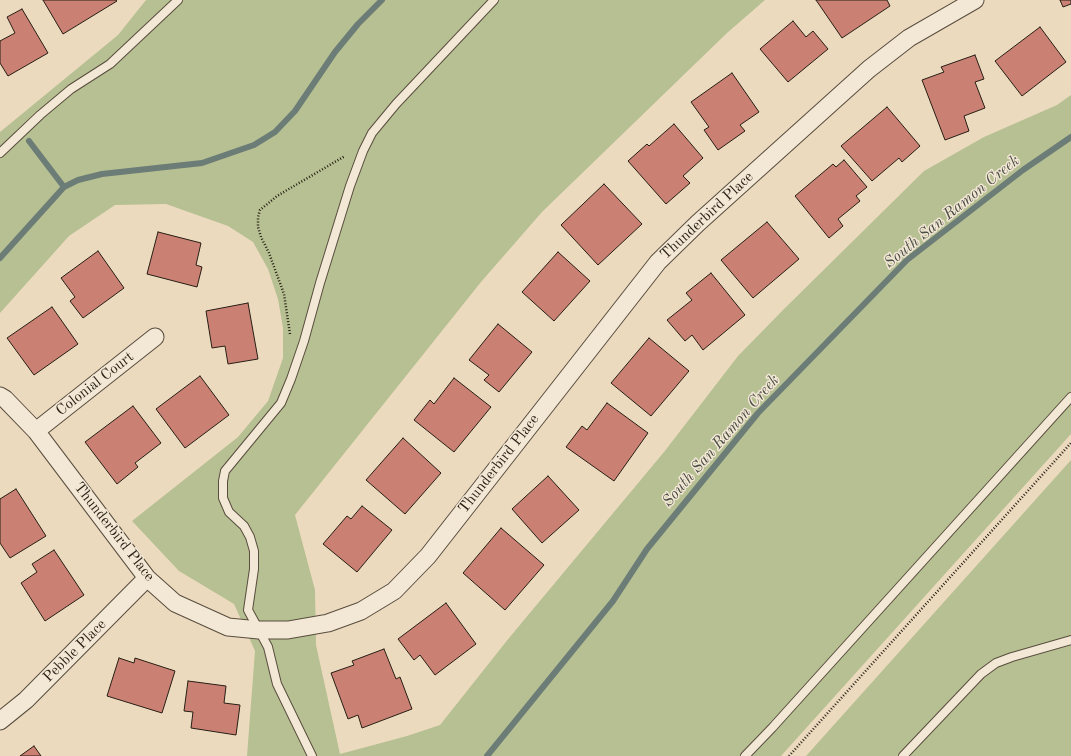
<!DOCTYPE html>
<html>
<head>
<meta charset="utf-8">
<style>
	body { margin:0 }
	canvas { display:block; background:#ecdabf }
</style>
</head>
<body>
<canvas width="1071" height="756"></canvas>
<script>
const ctx = document.querySelector('canvas').getContext('2d');
ctx.lineJoin = 'round';
function paint(path, color) {
  ctx.fillStyle = color;
  ctx.fill(path, 'evenodd');
}
function shape(rows) {
  const path = new Path2D();
  for (const r of rows) {
    path.moveTo(r[0], r[1]);
    for (let i = 2; i < r.length; i += 2) path.lineTo(r[i], r[i + 1]);
  }
  return path;
}
function stroke(path, color, width, dash) {
  ctx.strokeStyle = color;
  ctx.lineWidth = width;
  ctx.lineCap = dash ? 'butt' : 'round';
  ctx.setLineDash(dash || []);
  ctx.stroke(path);
}
function drawText(font, color, halo, rows, align = 'center') {
  ctx.font = font + ' "Old Standard TT",serif';
  ctx.lineWidth = 3;
  ctx.setLineDash([]);
  ctx.textBaseline = 'middle';
  ctx.strokeStyle = halo;
  ctx.fillStyle = color;
  for (const [text, x, y, turn = 0] of rows) {
    ctx.save();
    ctx.translate(x, y);
    ctx.rotate((+turn || 0) * Math.PI / 180);
    ctx.textAlign = isNaN(turn) ? turn : align;
    if (halo) ctx.strokeText(text, 0, 0);
    ctx.fillText(text, 0, 0);
    ctx.restore();
  }
}
paint(shape([
	[146,0,765,0,727,33,542,212,481,282,295,515,315,590,316,645,340,754,407,736,440,725,509,638,664,452,738,356,783,310,924,171,984,137,1057,105,1071,95,1071,434,781,756,247,756,255,651,234,604,179,571,132,521,238,437,268,401,283,358,283,328,278,299,268,269,253,242,228,226,166,204,115,205,69,236,0,313,0,132,118,35],
	[1071,460,1071,756,806,756]
]), '#b7c092');
stroke(shape([
	[29,141,64,187],
	[0,258,64,187,78,180,102,174,202,163,254,145,275,132,295,111,335,52,358,24,382,0],
	[487,756,613,601,647,549,758,413,907,260,1023,170,1071,137]
]), '#6c7c76', 6);
const building = shape([
	[43,0,116,0,117,1,63,34,43,0],
	[816,0,887,0,890,6,842,38,816,0],
	[1060,0,1071,0,1071,4,1063,7,1060,0],
	[22,9,48,53,8,76,0,63,0,41,15,33,7,17,22,9],
	[793,21,806,37,813,31,828,49,788,82,760,49,793,21],
	[1040,27,1066,62,1022,96,995,61,1040,27],
	[975,55,984,79,975,82,985,108,964,116,969,131,945,140,922,80,944,72,941,67,975,55],
	[732,73,759,112,740,125,745,131,718,150,704,130,709,127,691,102,732,73],
	[887,107,920,146,902,162,899,158,872,181,841,146,887,107],
	[674,124,703,158,683,176,690,183,666,204,628,161,647,144,649,146,674,124],
	[844,160,867,187,856,196,860,201,838,219,843,226,829,238,795,196,833,164,836,167,844,160],
	[604,184,642,224,598,265,561,225,604,184],
	[767,222,799,259,753,298,721,260,767,222],
	[158,232,201,243,196,265,202,267,197,287,147,274,158,232],
	[98,251,124,288,83,318,70,301,75,297,61,278,98,251],
	[558,252,590,281,554,321,522,292,558,252],
	[711,273,745,315,703,350,692,335,685,341,667,320,692,300,686,293,711,273],
	[248,303,258,359,228,364,225,346,212,348,206,311,248,303],
	[52,307,78,344,34,375,7,338,52,307],
	[498,324,532,352,499,392,484,380,489,375,469,360,498,324],
	[649,338,689,371,651,416,611,383,649,338],
	[200,376,229,415,185,448,156,409,200,376],
	[454,378,491,407,454,452,414,420,430,400,434,404,454,378],
	[607,403,648,433,614,481,566,447,582,426,587,430,607,403],
	[133,406,161,443,135,463,138,467,117,484,85,442,133,406],
	[403,438,441,473,405,514,366,480,403,438],
	[548,476,579,510,542,543,512,509,548,476],
	[16,489,46,536,10,558,0,543,0,499,16,489],
	[362,506,392,530,357,572,323,544,347,516,351,519,362,506],
	[501,528,544,565,505,610,463,573,501,528],
	[54,550,84,595,45,621,21,583,37,572,32,564,54,550],
	[446,603,476,644,435,675,420,655,414,660,398,639,446,603],
	[384,649,396,679,400,677,412,709,362,728,358,715,348,719,331,673,354,665,352,661,384,649],
	[119,658,134,663,135,658,175,671,162,713,107,696,119,658],
	[188,681,226,686,224,703,240,705,236,735,191,728,193,712,184,711,188,681],
	[34,746,41,756,20,756,34,746]
]);
paint(building, '#cb8074');
stroke(building, '#261e13', 1);
const lane = shape([
	[0,153,40,115,71,89,110,64,178,0],
	[312,756,277,684,268,647,248,610,254,569,254,551,250,537,244,526,229,512,223,498,223,481,225,471,281,403,291,379,304,341,320,283,350,186,363,151,372,133,396,104,494,0],
	[745,756,772,728,1071,397],
	[903,756,981,674,996,663,1012,657,1071,640]
]);
const street = shape([
	[0,396,5,399,36,431,147,578,175,603,228,627,259,630,288,630,328,623,361,611,394,591,428,556,658,262,698,223,869,69,909,38,975,0],
	[36,431,155,337],
	[0,721,26,700,147,578]
]);
stroke(lane, '#584d3e', 10);
stroke(street, '#584d3e', 19);
stroke(shape([
	[290,334,284,294,269,253,261,237,258,227,258,217,260,210,277,196,345,156],
	[789,756,1071,443]
]), '#261e13', 2.5, [1, 2]);
stroke(lane, '#f3e7d5', 8);
stroke(street, '#f3e7d5', 17);
drawText('15px', '#261e13', '#f3e7d5', [
	["Thunderbird Place",707,216,-43],
	["Colonial Court",95,384,-38],
	["Thunderbird Place",499,464,-52],
	["Thunderbird Place",114,532,52],
	["Pebble Place",75,651,-45]
]);
drawText('italic 16px', '#494d45', '#f3e7d5', [
	["South San Ramon Creek",952,212,-39],
	["South San Ramon Creek",721,441,-49]
]);
</script>
</body>
</html>
